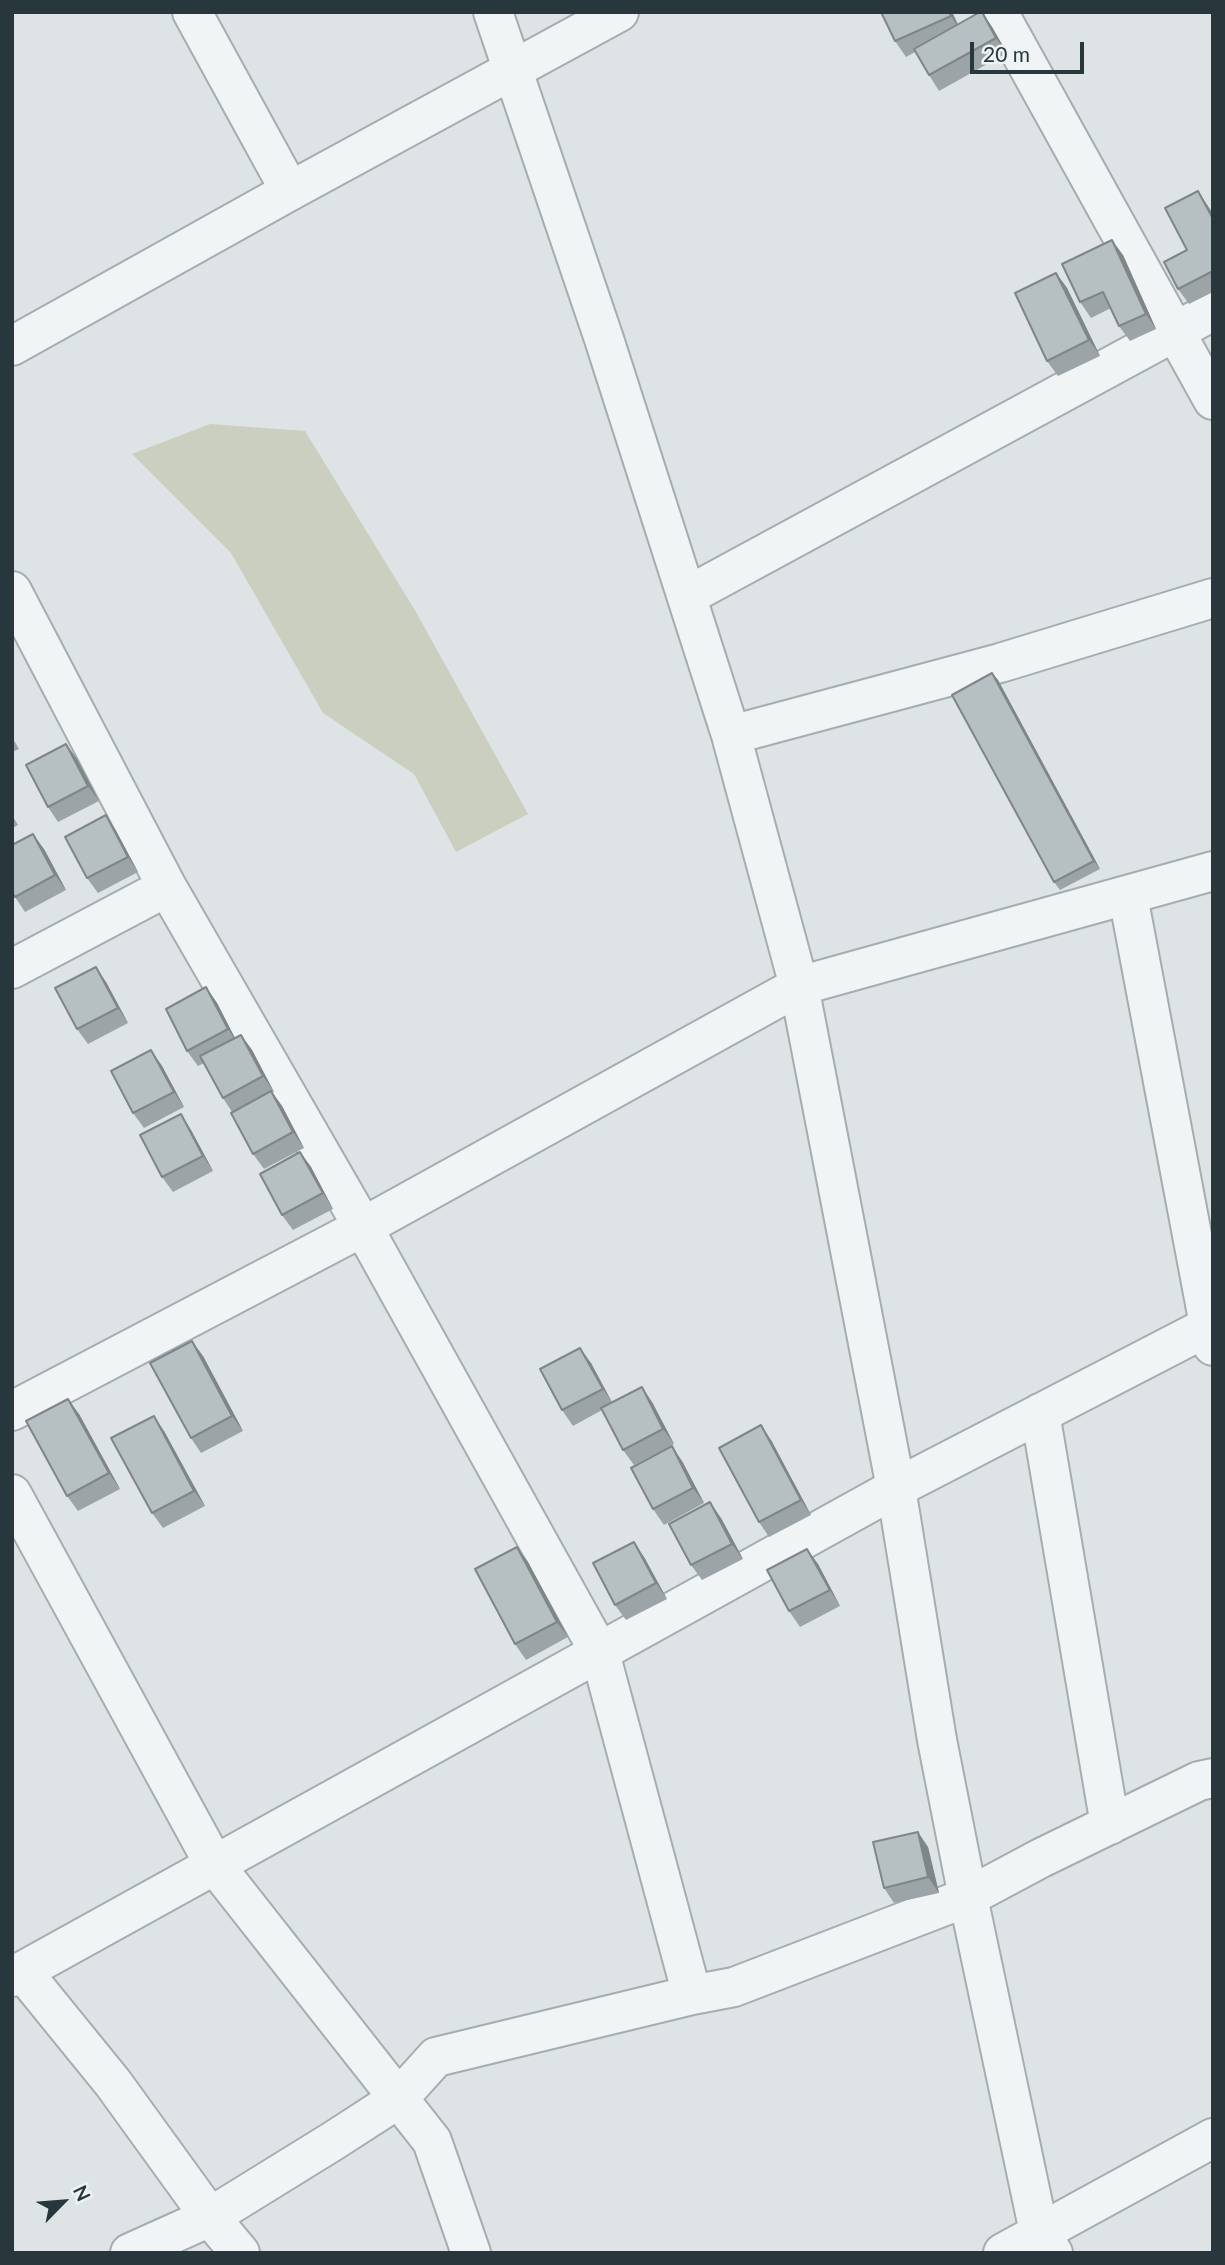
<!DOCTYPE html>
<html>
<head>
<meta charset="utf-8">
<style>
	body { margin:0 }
	#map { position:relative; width:1225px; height:2265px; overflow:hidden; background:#dee4e6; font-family:Lato,sans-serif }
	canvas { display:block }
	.frame { position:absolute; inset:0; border:14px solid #28373b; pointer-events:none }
	.north { position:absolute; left:28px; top:2167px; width:70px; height:70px; -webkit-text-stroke:5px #edf3f4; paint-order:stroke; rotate:65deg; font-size:19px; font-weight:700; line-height:28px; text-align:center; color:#28373b }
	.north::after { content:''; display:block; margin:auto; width:24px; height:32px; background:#28373b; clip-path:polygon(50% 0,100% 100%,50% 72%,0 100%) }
	.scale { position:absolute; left:970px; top:42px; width:114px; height:32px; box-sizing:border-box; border:4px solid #28373b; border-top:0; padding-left:9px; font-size:21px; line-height:24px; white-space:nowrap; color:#28373b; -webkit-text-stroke:5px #edf3f4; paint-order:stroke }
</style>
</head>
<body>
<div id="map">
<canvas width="1225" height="2265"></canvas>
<div class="frame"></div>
<div class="north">N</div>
<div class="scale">20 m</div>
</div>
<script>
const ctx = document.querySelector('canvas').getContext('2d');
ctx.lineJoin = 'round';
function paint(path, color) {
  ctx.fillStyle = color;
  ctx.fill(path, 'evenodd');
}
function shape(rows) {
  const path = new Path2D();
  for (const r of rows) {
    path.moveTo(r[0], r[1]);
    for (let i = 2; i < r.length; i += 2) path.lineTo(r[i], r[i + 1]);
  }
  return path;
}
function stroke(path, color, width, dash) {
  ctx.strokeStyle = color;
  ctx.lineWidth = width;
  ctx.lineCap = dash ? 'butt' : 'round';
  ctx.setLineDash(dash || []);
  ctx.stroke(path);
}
paint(shape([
	[210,424,305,431,416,612,528,814,456,852,414,774,323,713,231,553,132,454]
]), '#cacfc0');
const minor = shape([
	[192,12,290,191],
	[493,12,604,339,731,735,799,986,896,1488,937,1740,968,1897,1039,2232,1053,2253],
	[998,12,1213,400],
	[12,346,290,191,619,12],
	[12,591,167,887,363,1227,600,1653,692,1995],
	[687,596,1213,311],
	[731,735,1000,663,1213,598],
	[1128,896,1213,1346],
	[12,969,167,887],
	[12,1411,363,1227,799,986,1213,871],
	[1040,1413,1110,1825],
	[12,1494,214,1864,432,2141,471,2253],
	[22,1971,113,2083,210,2217,240,2253],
	[12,1977,896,1488,1213,1324],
	[130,2253,210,2217,333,2141,398,2099,436,2057,692,1995,734,1987,968,1897,1041,1858,1199,1781,1213,1778],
	[1003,2253,1213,2138]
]);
stroke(minor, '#a4adaf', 42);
stroke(minor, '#f0f4f5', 38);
paint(shape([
	[881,12,952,12,958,25,982,12,992,27,1007,53,939,91,929,75,915,52,906,57,895,41],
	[1198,191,1213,214,1213,292,1189,304,1178,289,1187,250],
	[1123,255,1156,329,1130,341,1119,326,1111,308,1091,318,1080,302],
	[1056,273,1067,288,1100,356,1058,376,1047,361],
	[992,673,998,680,1100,869,1060,890,1054,882],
	[12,737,19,749,12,752],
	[66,744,77,759,99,801,58,822,48,807],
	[12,815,18,825,12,828],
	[106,815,116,831,138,872,98,893,87,878],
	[44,849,66,890,25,912,15,897],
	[106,982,128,1023,88,1044,77,1029],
	[206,987,217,1003,235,1038,241,1035,252,1050,274,1092,272,1092,282,1106,304,1148,264,1169,253,1154,232,1112,223,1098,204,1063,198,1066,187,1051],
	[151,1050,162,1066,184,1107,144,1128,133,1113],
	[181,1114,191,1130,213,1171,173,1192,162,1177],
	[300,1152,311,1167,333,1209,293,1230,282,1215],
	[203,1356,243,1431,201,1453,191,1438],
	[591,1363,612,1403,652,1402,674,1444,634,1465,623,1450,602,1410,573,1426,562,1410],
	[79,1414,120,1489,78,1511,67,1496],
	[164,1431,205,1506,163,1528,152,1513],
	[771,1440,811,1515,769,1537,759,1522],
	[682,1461,704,1503,664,1525,653,1509],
	[721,1518,743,1559,702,1580,691,1565],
	[517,1547,528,1562,568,1637,526,1660,515,1644],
	[644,1557,667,1599,626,1620,615,1605],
	[818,1564,840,1606,800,1627,789,1611],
	[928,1847,939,1893,894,1903,884,1888]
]), '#9da4a7');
paint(shape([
	[949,12,952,12,961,31,951,16],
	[982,12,992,27,1007,53,996,38],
	[1198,191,1213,214,1213,219],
	[1112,240,1123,255,1156,329,1146,314],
	[1056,273,1067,288,1100,356,1089,340],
	[992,673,998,680,1100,869,1094,861],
	[66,744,77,759,99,801,88,786],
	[106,815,116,831,138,872,128,857],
	[33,834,44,849,66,890,55,875],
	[96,967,106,982,128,1023,118,1008],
	[206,987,217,1003,238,1044,228,1029],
	[241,1035,252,1050,274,1092,263,1076],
	[151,1050,162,1066,184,1107,174,1092],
	[271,1091,282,1106,304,1148,293,1132],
	[181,1114,191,1130,213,1171,203,1156],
	[300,1152,311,1167,333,1209,323,1193],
	[192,1341,203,1356,243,1431,232,1416],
	[580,1348,591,1363,613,1404,603,1389],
	[642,1387,652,1402,674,1444,663,1429],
	[68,1399,79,1414,120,1489,109,1473],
	[154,1416,164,1431,205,1506,194,1491],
	[761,1425,771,1440,811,1515,801,1500],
	[672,1446,682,1461,704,1503,693,1488],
	[710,1502,721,1518,743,1559,732,1544],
	[634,1542,644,1557,667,1599,656,1583],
	[517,1547,528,1562,568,1637,557,1622],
	[807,1549,818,1564,840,1606,830,1590],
	[918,1832,928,1847,939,1893,928,1877]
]), '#7f8688');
const building = shape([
	[881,12,949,12,951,16,895,41,881,12],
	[980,12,982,12,996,38,929,75,914,49,980,12],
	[1198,191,1213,219,1213,271,1178,289,1164,262,1187,250,1165,208,1198,191],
	[1112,240,1146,314,1119,326,1103,292,1080,302,1062,264,1112,240],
	[1056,273,1089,340,1047,361,1015,293,1056,273],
	[992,673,1094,861,1054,882,952,695,992,673],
	[66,744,88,786,48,807,26,765,66,744],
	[106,815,128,857,87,878,65,837,106,815],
	[33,834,55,875,15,897,12,892,12,845,33,834],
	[96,967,118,1008,77,1029,55,988,96,967],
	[206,987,228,1029,187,1051,166,1009,206,987],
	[241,1035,263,1076,223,1098,200,1056,241,1035],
	[151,1050,174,1092,133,1113,111,1071,151,1050],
	[271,1091,293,1132,253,1154,231,1113,271,1091],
	[181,1114,203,1156,162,1177,140,1135,181,1114],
	[300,1152,323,1193,282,1215,260,1174,300,1152],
	[192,1341,232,1416,191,1438,150,1363,192,1341],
	[580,1348,603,1389,562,1410,540,1369,580,1348],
	[642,1387,663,1429,623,1450,601,1408,642,1387],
	[68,1399,109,1473,67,1496,26,1421,68,1399],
	[154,1416,194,1491,152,1513,111,1438,154,1416],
	[761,1425,801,1500,759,1522,719,1448,761,1425],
	[672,1446,693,1488,653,1509,631,1468,672,1446],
	[710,1502,732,1544,691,1565,669,1524,710,1502],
	[634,1542,656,1583,615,1605,593,1563,634,1542],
	[517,1547,557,1622,515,1644,475,1569,517,1547],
	[807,1549,830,1590,789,1611,767,1570,807,1549],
	[918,1832,928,1877,884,1888,873,1842,918,1832]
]);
paint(building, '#b6bfc2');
stroke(building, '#7f8688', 2);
</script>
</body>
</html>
